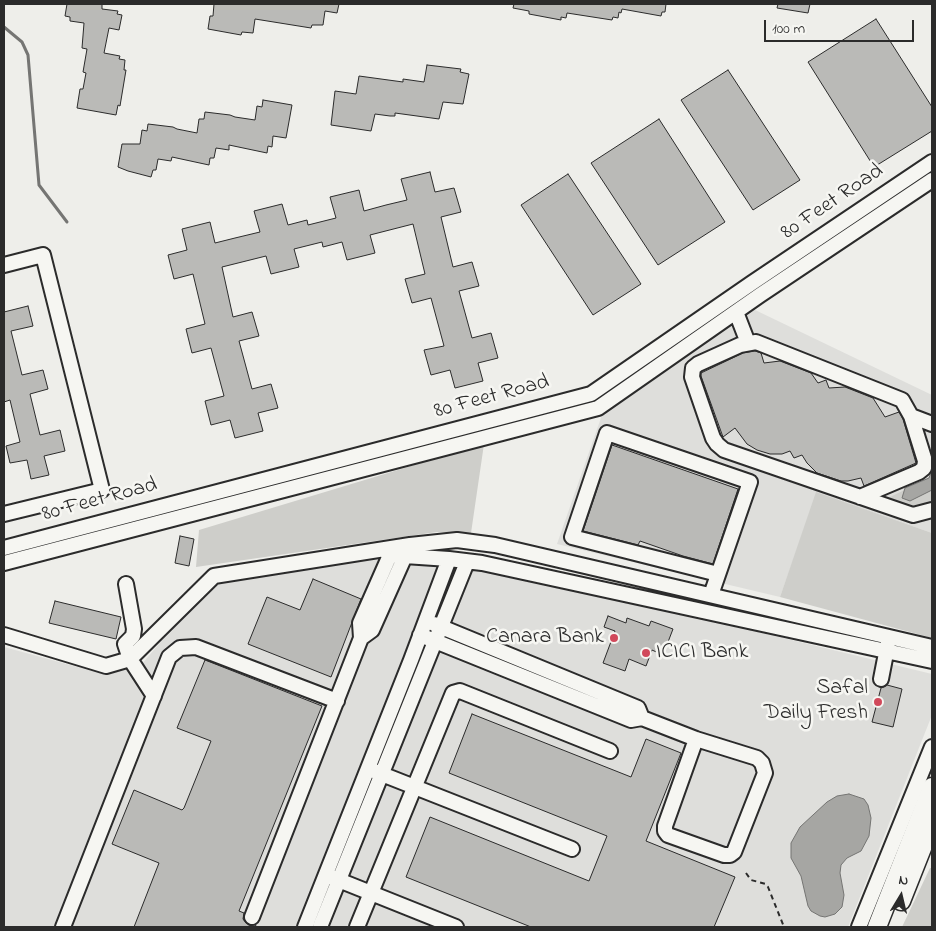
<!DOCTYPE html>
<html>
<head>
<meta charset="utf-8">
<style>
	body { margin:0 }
	#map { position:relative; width:936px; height:931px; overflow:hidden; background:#eeeeea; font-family:"Indie Flower",sans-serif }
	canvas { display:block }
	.frame { position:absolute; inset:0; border:5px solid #2b2b2b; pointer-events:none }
	.north { position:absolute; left:876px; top:871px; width:50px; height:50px; -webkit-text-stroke:4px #f6f6f2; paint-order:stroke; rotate:9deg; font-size:14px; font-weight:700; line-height:20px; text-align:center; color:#2b2b2b }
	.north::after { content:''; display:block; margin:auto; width:18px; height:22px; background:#2b2b2b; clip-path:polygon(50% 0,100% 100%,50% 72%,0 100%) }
	.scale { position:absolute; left:764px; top:20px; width:150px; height:22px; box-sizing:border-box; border:2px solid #2b2b2b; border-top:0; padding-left:6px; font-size:15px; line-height:18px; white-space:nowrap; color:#2b2b2b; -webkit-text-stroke:4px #f6f6f2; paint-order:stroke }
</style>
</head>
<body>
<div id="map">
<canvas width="936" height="931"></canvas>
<div class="frame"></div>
<div class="north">N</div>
<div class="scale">100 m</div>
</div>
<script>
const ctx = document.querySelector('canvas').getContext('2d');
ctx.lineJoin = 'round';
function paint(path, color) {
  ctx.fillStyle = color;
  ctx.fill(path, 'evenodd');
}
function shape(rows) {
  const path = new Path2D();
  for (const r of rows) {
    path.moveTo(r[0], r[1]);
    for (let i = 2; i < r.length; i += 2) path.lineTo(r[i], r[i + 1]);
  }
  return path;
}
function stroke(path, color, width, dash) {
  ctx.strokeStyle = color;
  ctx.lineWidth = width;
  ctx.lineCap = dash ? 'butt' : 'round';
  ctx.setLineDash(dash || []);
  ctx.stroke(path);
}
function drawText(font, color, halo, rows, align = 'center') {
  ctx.font = font + ' "Indie Flower",sans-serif';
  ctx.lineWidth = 5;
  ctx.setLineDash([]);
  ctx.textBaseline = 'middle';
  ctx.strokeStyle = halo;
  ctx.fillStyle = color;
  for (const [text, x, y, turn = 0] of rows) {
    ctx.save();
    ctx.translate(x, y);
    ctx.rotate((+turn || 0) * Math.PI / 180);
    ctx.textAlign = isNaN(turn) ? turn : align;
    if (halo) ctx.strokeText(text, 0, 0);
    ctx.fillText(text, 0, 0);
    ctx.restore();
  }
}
paint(shape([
	[753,309,932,395,932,533,817,493,780,597,557,544,602,415],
	[381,556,499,569,932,674,932,715,848,927,4,927,4,647,107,675,142,664,200,595,225,577]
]), '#dededb');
paint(shape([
	[484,444,471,533,437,532,196,567,199,530],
	[932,470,932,508,919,513,884,500,929,478],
	[816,492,932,533,932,638,780,597],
	[930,868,932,868,932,927,902,927]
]), '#cececa');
const water = shape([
	[932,470,932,490,910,501,902,498,905,488,929,478,932,470],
	[849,794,864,799,868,805,871,818,869,836,861,851,847,858,841,865,840,873,844,895,842,907,835,914,825,917,820,916,811,911,808,906,801,876,791,858,791,843,800,827,827,802,837,796,849,794]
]);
paint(water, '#a6a6a3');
stroke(water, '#757573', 1);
stroke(shape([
	[4,27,22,42,28,55,39,185,67,222]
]), '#757573', 3);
const building = shape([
	[67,4,102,4,102,9,118,11,117,14,122,15,119,30,109,28,104,53,120,56,119,59,125,60,124,70,126,70,120,106,118,105,116,115,77,108,80,89,83,89,86,73,83,72,87,49,82,48,84,23,70,21,70,17,65,16,67,4],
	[214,4,339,4,337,13,325,11,323,25,312,25,311,28,255,19,253,33,242,32,241,35,208,29,210,16,213,16,214,4],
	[514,4,666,4,665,12,662,12,661,16,622,9,621,13,619,12,618,18,613,17,612,20,567,13,566,18,561,17,561,20,529,14,529,11,513,8,514,4],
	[778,4,810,4,808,13,777,8,778,4],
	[876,19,932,107,932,131,874,167,808,62,876,19],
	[427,65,461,69,460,72,469,74,463,104,443,102,439,119,395,113,395,116,390,116,375,114,371,131,331,125,335,91,356,94,359,76,403,82,403,79,424,82,427,65],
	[728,70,800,180,753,210,681,100,728,70],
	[263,100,292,105,286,138,273,136,272,147,268,146,267,153,229,145,229,150,216,148,214,158,210,158,209,165,172,157,171,161,158,159,156,170,153,170,151,177,128,171,118,167,122,144,140,144,142,130,147,131,148,124,173,127,177,129,197,133,199,119,204,119,205,112,230,115,235,117,255,120,257,106,262,107,263,100],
	[659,119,725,222,658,265,591,163,659,119],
	[430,172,435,192,454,188,461,212,441,217,453,267,472,262,479,286,459,291,472,338,491,333,498,358,478,363,483,381,455,388,450,370,431,375,424,350,444,346,431,298,412,303,405,279,425,274,413,224,370,235,375,253,347,260,342,242,323,247,322,242,294,249,299,267,271,274,266,256,222,267,233,317,252,312,259,336,239,341,252,389,271,384,278,408,258,413,263,431,235,438,230,420,211,425,205,401,224,396,211,348,192,353,186,329,205,324,193,274,174,279,168,255,187,250,182,229,210,222,215,243,235,238,260,232,254,211,282,204,288,225,307,220,308,225,336,218,330,197,359,190,364,211,386,205,407,200,401,179,430,172],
	[568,174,641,284,593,315,521,205,568,174],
	[28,306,33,326,11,331,22,375,43,370,48,389,30,394,40,435,60,430,65,451,44,456,49,475,31,479,27,460,10,463,6,446,20,442,10,400,4,402,4,312,28,306],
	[755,351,761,353,764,363,780,361,811,373,818,383,826,380,829,388,845,387,873,398,885,417,899,412,903,419,916,463,864,486,861,478,848,481,841,481,817,473,807,463,802,455,794,458,790,451,782,454,770,454,757,450,747,444,735,428,723,437,701,376,701,373,743,353,755,351],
	[612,445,738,489,713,564,683,556,640,541,638,545,583,531,612,445],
	[180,536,194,539,189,566,175,563,180,536],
	[313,579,361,599,331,677,248,644,267,597,300,610,313,579],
	[55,601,121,617,116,639,49,623,55,601],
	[608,616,626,623,627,618,649,626,651,621,673,629,663,655,652,650,646,666,629,659,625,671,603,663,615,631,604,627,608,616],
	[205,660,322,706,239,911,244,913,243,919,246,923,249,925,256,925,255,927,134,927,159,863,112,844,134,790,182,810,184,808,211,741,177,728,205,660],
	[887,685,902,689,893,727,872,722,881,688,887,685],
	[472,714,631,777,646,739,681,753,646,841,735,877,714,927,531,927,406,877,430,817,589,881,607,836,449,773,472,714]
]);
paint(building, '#babab7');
stroke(building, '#2b2b2b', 1);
const minor = shape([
	[4,265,43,255,102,490,4,514],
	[736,312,748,343],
	[911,416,932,424],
	[860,497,919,472,924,468,925,461,911,416,902,400,756,342,740,345,698,364,693,368,692,377,713,438,717,444,724,450,913,515,932,510],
	[4,548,591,394,752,283,932,162],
	[387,553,390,555,449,559,482,563,932,661],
	[4,563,598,408,760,295,932,180],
	[126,584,134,629,133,636,125,644,130,659,154,696],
	[711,595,750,482,607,433,572,537,718,574],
	[434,624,638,708,642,718],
	[4,635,106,666,130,659,214,576,410,545,457,540,495,545,932,647],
	[420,635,631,720,642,718,696,739,757,758,762,763,765,773,734,852,730,855,724,855,668,835,665,831,665,826,696,739],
	[361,638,372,630,405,556],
	[881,679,888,643],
	[374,771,572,849],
	[331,877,456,927],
	[252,917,361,638,360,623,390,555],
	[63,927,169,657,180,648,196,647,337,701],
	[305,927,411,660,449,559],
	[320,927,467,562],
	[357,927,453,693,460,691,610,751],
	[859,927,932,747]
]);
const major = shape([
	[901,901,932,823],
	[877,927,932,787]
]);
stroke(minor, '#2b2b2b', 18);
stroke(major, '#2b2b2b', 21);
stroke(shape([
	[746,873,751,880,766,884,768,887,784,927]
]), '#2b2b2b', 2, [5, 4]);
stroke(minor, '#f6f6f2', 14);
stroke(major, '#f6f6f2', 18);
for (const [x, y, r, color] of [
	[614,638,5,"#d1495b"],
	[646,653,5,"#d1495b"],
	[878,702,5,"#d1495b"]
]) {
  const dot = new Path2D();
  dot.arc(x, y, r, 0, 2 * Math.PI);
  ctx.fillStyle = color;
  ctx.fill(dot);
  stroke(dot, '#f6f6f2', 2);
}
drawText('22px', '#2b2b2b', '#f6f6f2', [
	["80 Feet Road",833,203,-34],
	["80 Feet Road",492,398,-15],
	["80 Feet Road",100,501,-15]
]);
drawText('22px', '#2b2b2b', '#f6f6f2', [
	["Canara Bank",604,638],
	["ICICI Bank",656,653,"left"],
	["Safal",868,689],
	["Daily Fresh",868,714]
], 'right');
</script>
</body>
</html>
